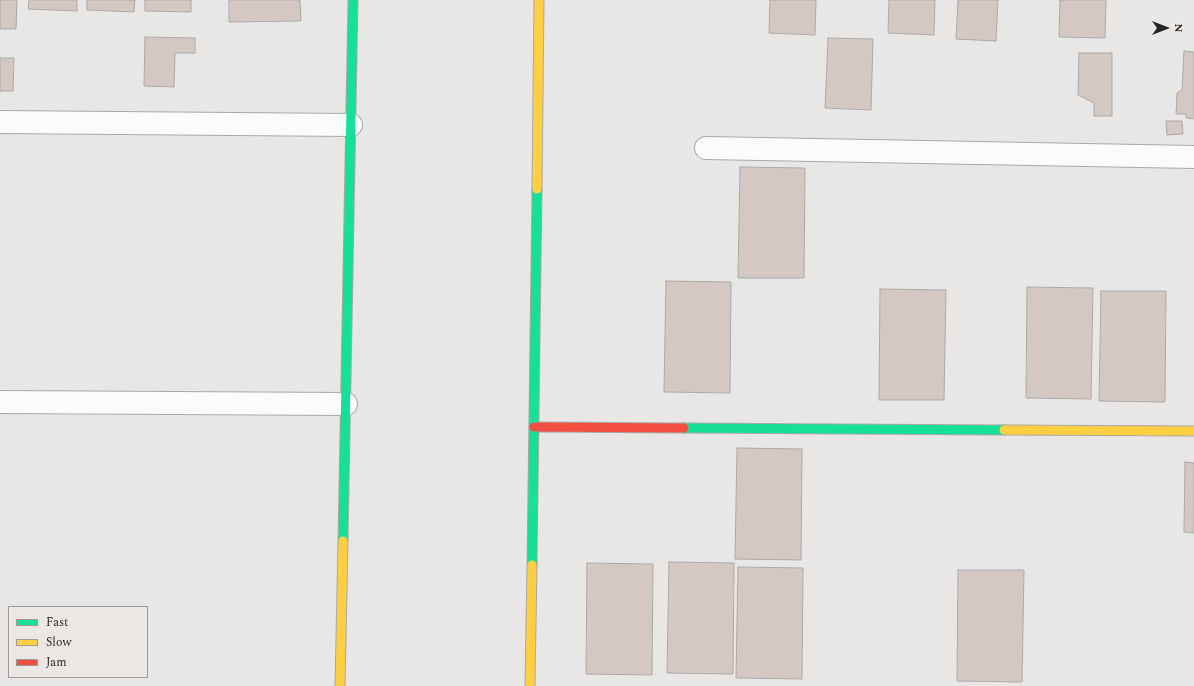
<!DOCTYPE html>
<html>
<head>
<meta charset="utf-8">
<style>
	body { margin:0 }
	#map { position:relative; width:1194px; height:686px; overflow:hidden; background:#e9e7e6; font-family:Spectral,serif }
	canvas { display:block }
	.legend { position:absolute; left:8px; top:606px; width:140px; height:72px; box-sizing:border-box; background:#eae7e5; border:1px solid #9c9998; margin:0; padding:5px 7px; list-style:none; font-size:12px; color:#262524 }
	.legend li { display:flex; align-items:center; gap:8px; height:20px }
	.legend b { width:20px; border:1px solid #9c9998 }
	.north { position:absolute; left:1146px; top:8px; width:40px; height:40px; -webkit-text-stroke:3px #eae7e5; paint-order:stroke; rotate:90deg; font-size:11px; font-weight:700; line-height:16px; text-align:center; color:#262524 }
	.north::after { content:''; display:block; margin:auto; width:14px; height:18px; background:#262524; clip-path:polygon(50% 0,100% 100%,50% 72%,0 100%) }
</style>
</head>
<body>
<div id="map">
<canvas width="1194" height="686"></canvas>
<ul class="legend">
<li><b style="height:5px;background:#16e098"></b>Fast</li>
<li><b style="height:5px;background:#ffcf43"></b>Slow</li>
<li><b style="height:5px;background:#f24e42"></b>Jam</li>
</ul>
<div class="north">N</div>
</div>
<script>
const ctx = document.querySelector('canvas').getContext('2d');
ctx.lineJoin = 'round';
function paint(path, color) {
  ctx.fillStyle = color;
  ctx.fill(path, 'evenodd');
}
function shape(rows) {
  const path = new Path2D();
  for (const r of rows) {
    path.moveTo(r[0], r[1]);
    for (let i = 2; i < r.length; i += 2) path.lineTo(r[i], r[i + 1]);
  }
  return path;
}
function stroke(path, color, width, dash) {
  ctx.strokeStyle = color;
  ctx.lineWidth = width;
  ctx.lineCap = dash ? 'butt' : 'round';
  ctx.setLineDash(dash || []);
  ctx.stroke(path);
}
const building = shape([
	[0,0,17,0,16,29,0,29,0,0],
	[29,0,77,0,77,11,28,9,29,0],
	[87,0,135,0,134,12,87,10,87,0],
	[145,0,191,0,191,12,145,11,145,0],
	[229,0,300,0,301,21,229,22,229,0],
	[770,0,816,0,815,35,769,33,770,0],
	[889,0,935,0,934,35,888,33,889,0],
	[958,0,998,0,996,41,956,39,958,0],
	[1060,0,1106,0,1105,38,1059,37,1060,0],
	[145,37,195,38,195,53,175,53,174,87,144,86,145,37],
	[828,38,873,39,871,110,825,108,828,38],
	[1184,51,1194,52,1194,119,1186,118,1186,114,1176,114,1177,93,1182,90,1184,51],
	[1079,53,1112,53,1112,116,1094,116,1094,103,1078,95,1079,53],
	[0,58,14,58,13,91,0,91,0,58],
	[1166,121,1182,121,1183,134,1167,135,1166,121],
	[740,167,805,168,804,278,738,278,740,167],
	[666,281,731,282,730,393,664,392,666,281],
	[1027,287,1093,288,1091,399,1026,398,1027,287],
	[880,289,946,290,944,400,879,400,880,289],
	[1101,291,1166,291,1165,402,1099,401,1101,291],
	[737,448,802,449,801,560,735,559,737,448],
	[1185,462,1194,463,1194,533,1184,532,1185,462],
	[669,562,734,563,733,674,667,673,669,562],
	[587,563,653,564,652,675,586,674,587,563],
	[738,567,803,568,802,679,736,678,738,567],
	[958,570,1024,570,1022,682,957,681,958,570]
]);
paint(building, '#d4c8c3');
stroke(building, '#aba9a8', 1);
const street = shape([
	[0,122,351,125],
	[706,148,1194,157],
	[0,402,346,404]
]);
const fast = shape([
	[684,428,1004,430],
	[343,541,353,0],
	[532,565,537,189]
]);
const slow = shape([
	[537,189,539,0],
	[1004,430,1194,431],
	[340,686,343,541],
	[530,686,532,565]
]);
const jam = shape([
	[534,427,684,428]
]);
stroke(street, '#a9a7a6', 24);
stroke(fast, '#a9a7a6', 11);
stroke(slow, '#a9a7a6', 11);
stroke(jam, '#a9a7a6', 11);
stroke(street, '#fcfbfb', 22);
stroke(fast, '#16e098', 9);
stroke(slow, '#ffcf43', 9);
stroke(jam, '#f24e42', 9);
</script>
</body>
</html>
